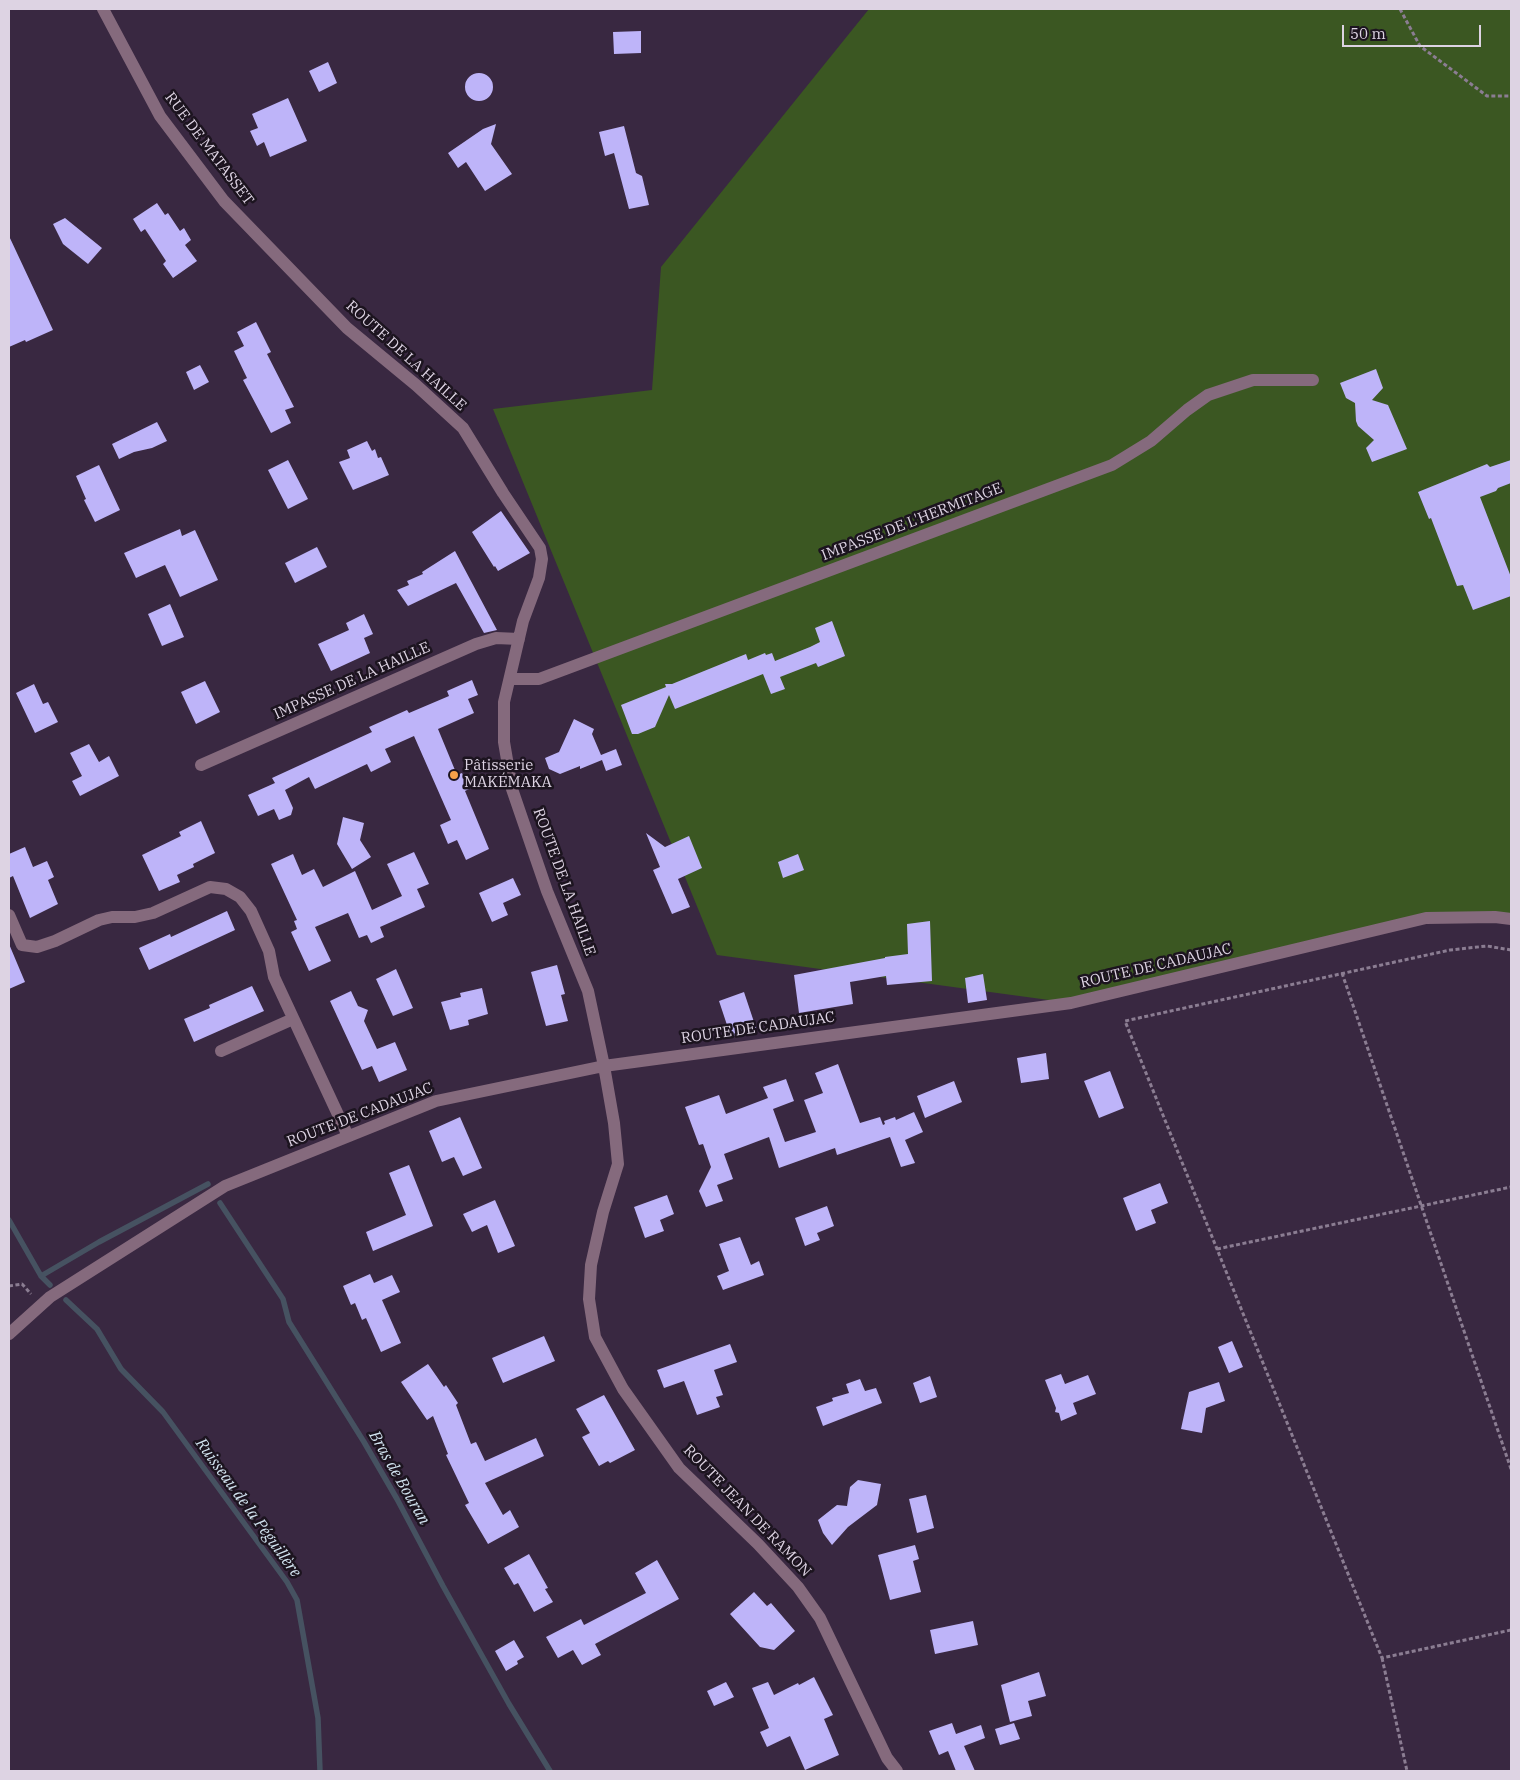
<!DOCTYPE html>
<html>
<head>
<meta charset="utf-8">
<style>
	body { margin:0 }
	#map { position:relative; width:1520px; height:1780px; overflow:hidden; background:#392841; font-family:"IBM Plex Serif",serif }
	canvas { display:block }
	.frame { position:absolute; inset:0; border:10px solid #ddd3e3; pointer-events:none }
	.scale { position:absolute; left:1342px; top:25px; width:139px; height:22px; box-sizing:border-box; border:2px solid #ddd3e3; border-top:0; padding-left:6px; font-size:15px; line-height:18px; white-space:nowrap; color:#ddd3e3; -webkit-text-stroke:4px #1c141f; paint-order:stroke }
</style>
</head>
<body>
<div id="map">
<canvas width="1520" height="1780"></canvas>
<div class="frame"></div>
<div class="scale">50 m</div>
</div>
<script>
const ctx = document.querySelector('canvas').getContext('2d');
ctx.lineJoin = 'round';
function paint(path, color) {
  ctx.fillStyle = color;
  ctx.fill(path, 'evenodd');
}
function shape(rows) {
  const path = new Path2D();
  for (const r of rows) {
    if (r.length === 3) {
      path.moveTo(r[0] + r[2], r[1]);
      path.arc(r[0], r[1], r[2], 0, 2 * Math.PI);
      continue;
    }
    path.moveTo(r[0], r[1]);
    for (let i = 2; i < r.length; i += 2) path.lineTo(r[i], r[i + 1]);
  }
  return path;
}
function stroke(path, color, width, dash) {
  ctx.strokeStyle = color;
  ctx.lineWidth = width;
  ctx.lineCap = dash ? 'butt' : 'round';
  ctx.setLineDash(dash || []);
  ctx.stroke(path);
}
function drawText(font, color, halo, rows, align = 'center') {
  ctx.font = font + ' "IBM Plex Serif",serif';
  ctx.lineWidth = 5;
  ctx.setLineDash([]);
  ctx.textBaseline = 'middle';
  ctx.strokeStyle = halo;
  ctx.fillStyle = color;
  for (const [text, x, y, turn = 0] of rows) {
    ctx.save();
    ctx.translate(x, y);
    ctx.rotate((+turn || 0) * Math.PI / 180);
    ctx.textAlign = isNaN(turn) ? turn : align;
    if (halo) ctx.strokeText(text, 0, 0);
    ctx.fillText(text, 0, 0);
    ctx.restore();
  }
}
paint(shape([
	[869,9,1511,9,1511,919,1426,918,1071,1003,717,955,493,409,652,390,661,267]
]), '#3b5722');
stroke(shape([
	[220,1203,283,1299,289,1322,364,1442,397,1499,443,1586,509,1704,550,1771],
	[9,1220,41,1276,50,1285],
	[41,1276,99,1242,208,1184],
	[66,1300,97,1329,121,1369,163,1412,287,1582,297,1600,318,1718,320,1771]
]), '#465261', 5.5);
paint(shape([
	[641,31,641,53,614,54,613,32],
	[328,62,337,83,319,92,309,71],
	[479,87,14],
	[288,98,307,141,270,157,264,142,257,146,250,131,258,128,252,114],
	[496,124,491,144,512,174,485,191,466,162,458,168,448,153,483,129],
	[624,126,636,173,642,176,649,205,629,209,614,153,605,156,599,132],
	[157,203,165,215,168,213,180,231,184,228,191,240,185,245,197,261,173,278,163,264,166,261,145,229,141,232,133,219],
	[65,218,102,248,88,264,63,244,53,224],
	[9,236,53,330,26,342,25,340,9,347],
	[256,322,271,352,267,354,294,407,285,410,291,423,271,433,243,380,247,378,234,351,244,346,237,332],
	[200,365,209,382,194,390,186,372],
	[1376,369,1383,388,1372,400,1388,405,1407,449,1372,462,1366,448,1374,440,1358,426,1356,421,1355,403,1346,398,1340,383],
	[157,422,167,441,152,448,134,452,119,459,112,444],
	[367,441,372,451,375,449,378,458,381,457,389,475,353,490,339,462,350,458,347,450],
	[288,460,308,499,288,509,268,470],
	[1511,460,1511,483,1498,488,1496,491,1480,497,1511,577,1511,596,1473,610,1463,585,1457,586,1431,518,1429,519,1418,492,1487,464,1490,467],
	[99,465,120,510,95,522,84,500,86,499,76,476],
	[501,511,530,553,498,571,495,566,494,567,472,532],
	[180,529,182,536,195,530,218,580,180,597,165,565,136,578,124,553],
	[317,547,327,567,295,583,285,563],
	[455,551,497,630,484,633,456,583,408,606,397,590,409,585,407,581,423,574,422,572],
	[170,604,184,637,162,646,148,614],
	[364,614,373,634,364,638,370,653,331,671,318,644,349,630,346,623],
	[832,621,845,656,818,667,816,663,780,677,785,689,771,694,763,674,675,709,669,695,655,727,638,734,632,734,621,705,666,687,665,684,672,684,746,654,748,660,765,653,766,655,772,653,775,661,810,647,820,642,815,628],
	[472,680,478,695,468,699,474,713,438,729,457,775,462,773,469,789,465,791,489,849,466,860,457,840,448,844,440,825,451,820,414,736,385,749,391,762,371,772,367,764,315,789,309,777,285,790,293,808,291,815,279,820,274,809,258,816,248,795,275,783,272,778,372,732,369,727,407,710,409,713,449,696,447,691],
	[205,681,220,712,196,724,181,692],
	[34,684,43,704,48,702,58,722,35,733,16,693],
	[574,719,594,729,592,734,601,755,616,749,622,765,606,771,602,760,580,769,580,766,560,774,549,769,545,758,559,752],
	[89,744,99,762,109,756,119,776,80,796,72,781,82,776,70,753],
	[343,817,364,823,360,840,371,857,352,869,337,844],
	[201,821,215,853,193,864,194,867,177,875,180,882,159,891,142,855,181,836,179,832],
	[646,833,665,847,689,836,702,868,678,879,690,907,672,914,653,870,660,867],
	[25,847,33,867,47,861,54,877,48,880,58,904,30,918,13,876,9,878,9,854],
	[414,852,429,884,417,889,425,907,380,927,384,937,371,943,367,935,359,938,348,913,315,927,331,961,309,971,291,932,297,929,294,921,297,920,271,864,293,854,302,875,314,869,323,887,355,871,372,910,402,896,387,864],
	[798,854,804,870,783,878,778,862],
	[513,878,521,895,503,903,508,915,492,922,479,893],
	[227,911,235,930,149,970,139,948,170,934,171,937],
	[930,921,932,981,887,985,886,976,850,982,853,1004,799,1013,794,975,885,958,885,957,908,954,907,924],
	[9,944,25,982,9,989],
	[557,965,565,994,561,995,568,1021,546,1026,531,972],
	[396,969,413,1008,393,1016,376,979],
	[983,974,987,1000,968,1003,965,978],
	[252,986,264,1011,194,1042,184,1019,210,1008,209,1005],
	[482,988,488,1014,468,1020,469,1025,450,1030,441,1002,461,997,460,993],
	[351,991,358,1006,368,1010,364,1021,377,1049,395,1042,407,1070,379,1082,372,1066,362,1070,330,1001],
	[744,992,756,1028,731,1037,719,1001],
	[1046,1053,1049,1079,1021,1083,1017,1058],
	[838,1064,860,1123,880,1117,883,1125,885,1124,884,1121,895,1117,896,1120,914,1112,923,1132,905,1140,915,1163,901,1167,890,1137,837,1155,835,1148,779,1168,769,1137,724,1154,733,1179,717,1185,723,1201,706,1207,699,1191,711,1167,703,1144,699,1145,685,1107,719,1095,726,1114,768,1098,763,1087,786,1079,794,1101,773,1109,785,1142,816,1132,804,1100,823,1093,815,1073],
	[1110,1071,1124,1108,1099,1118,1084,1081],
	[954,1081,962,1102,925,1118,917,1096],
	[460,1117,482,1168,463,1176,454,1157,442,1162,429,1131],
	[409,1165,433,1226,373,1251,366,1232,406,1215,389,1173],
	[1160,1183,1168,1203,1151,1210,1156,1223,1136,1231,1123,1198],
	[667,1195,674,1214,660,1220,664,1231,645,1238,634,1207],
	[495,1200,515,1246,498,1253,487,1225,472,1232,463,1214],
	[827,1206,834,1226,817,1233,820,1240,805,1246,795,1218],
	[740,1237,751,1265,759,1261,764,1275,723,1290,717,1276,729,1271,719,1244],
	[370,1274,374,1283,392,1275,400,1292,382,1300,401,1343,381,1352,366,1318,362,1320,355,1303,351,1305,343,1286],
	[544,1336,555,1361,503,1383,492,1358],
	[1232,1341,1243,1367,1229,1373,1218,1347],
	[730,1344,737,1362,714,1370,723,1395,716,1397,720,1407,697,1415,684,1381,664,1388,657,1370],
	[428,1364,444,1387,446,1385,458,1403,456,1405,471,1444,476,1442,485,1461,536,1438,544,1456,485,1483,503,1515,510,1510,519,1527,488,1544,465,1505,469,1503,446,1455,448,1454,433,1416,427,1420,401,1382],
	[1061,1374,1065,1384,1088,1375,1096,1394,1073,1403,1077,1414,1061,1421,1059,1413,1055,1412,1056,1408,1045,1380],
	[930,1376,937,1397,920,1403,913,1383],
	[860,1379,865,1391,876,1388,882,1403,823,1426,816,1407,833,1401,832,1398,849,1393,846,1384],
	[1219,1382,1225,1401,1206,1408,1202,1433,1181,1429,1189,1392],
	[604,1395,635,1450,610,1463,608,1461,599,1466,582,1437,590,1433,576,1409],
	[858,1480,881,1484,877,1505,848,1527,832,1545,823,1533,818,1520,837,1505,847,1506,850,1487],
	[926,1495,934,1528,917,1533,909,1499],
	[915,1545,919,1559,913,1561,921,1592,890,1600,878,1555],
	[529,1554,548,1588,545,1589,553,1602,534,1612,518,1583,514,1585,504,1568],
	[657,1560,679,1599,595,1644,601,1655,582,1665,573,1650,558,1658,546,1637,581,1619,584,1625,646,1593,635,1573],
	[754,1592,767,1606,771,1603,795,1631,774,1650,760,1647,730,1614],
	[973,1621,978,1645,935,1654,930,1630],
	[514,1640,524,1657,517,1661,518,1664,506,1671,495,1651],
	[1039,1672,1046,1696,1028,1701,1032,1716,1010,1722,1001,1685],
	[814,1677,833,1715,824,1719,839,1755,805,1770,790,1736,767,1747,760,1732,769,1728,752,1688,768,1682,774,1695,798,1683,799,1685],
	[726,1682,734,1697,714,1706,707,1691],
	[952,1723,956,1734,981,1725,985,1738,964,1746,975,1771,956,1771,948,1751,939,1755,929,1731],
	[1014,1723,1020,1739,1000,1745,995,1729]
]), '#beb4f9');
stroke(shape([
	[1400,9,1420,46,1487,96,1511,96],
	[1511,950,1487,946,1450,950,1125,1021,1382,1658,1511,1630],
	[1342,973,1511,1469],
	[1217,1249,1511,1187],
	[9,1286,22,1284,31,1294],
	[1382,1658,1407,1771]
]), '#8b7d92', 3, [4, 2.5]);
stroke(shape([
	[103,9,160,116,224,201,347,328,416,385,463,428,503,493,540,548,542,559,539,578,523,621,504,702,504,742,512,789,547,891,588,991,604,1066,614,1123,618,1164,603,1212,591,1265,589,1299,595,1337,623,1389,679,1468,758,1544,798,1587,820,1618,887,1758,897,1771],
	[510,679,539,679,1112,465,1151,441,1187,410,1208,395,1253,380,1313,380],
	[201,765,476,644,496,638,519,639],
	[9,915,22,945,37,947,55,941,99,920,112,917,135,917,153,913,210,887,226,889,240,897,251,911,269,951,274,977,348,1136],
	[221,1051,293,1019],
	[9,1334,50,1297,225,1186,436,1101,604,1066,1071,1003,1426,918,1495,917,1511,919]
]), '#856a7d', 12);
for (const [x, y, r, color] of [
	[454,775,5,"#f7a149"]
]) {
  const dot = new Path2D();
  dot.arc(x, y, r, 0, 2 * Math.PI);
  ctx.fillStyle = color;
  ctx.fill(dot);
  stroke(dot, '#1c141f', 2);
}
drawText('15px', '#ddd3e3', '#1c141f', [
	["RUE DE MATASSET",209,149,53],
	["ROUTE DE LA HAILLE",406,356,42],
	["IMPASSE DE L'HERMITAGE",912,522,-21],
	["IMPASSE DE LA HAILLE",352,681,-24],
	["ROUTE DE LA HAILLE",564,882,70],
	["ROUTE DE CADAUJAC",1156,966,-13],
	["ROUTE DE CADAUJAC",758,1028,-8],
	["ROUTE DE CADAUJAC",360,1115,-21],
	["ROUTE JEAN DE RAMON",747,1511,46]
]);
drawText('15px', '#ddd3e3', '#1c141f', [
	["Pâtisserie",464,766],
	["MAKÉMAKA",464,783]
], 'left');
drawText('italic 16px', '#d3e4f1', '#1c141f', [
	["Bras de Bouran",399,1478,60],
	["Ruisseau de la Péguillère",248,1508,54]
]);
</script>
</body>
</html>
